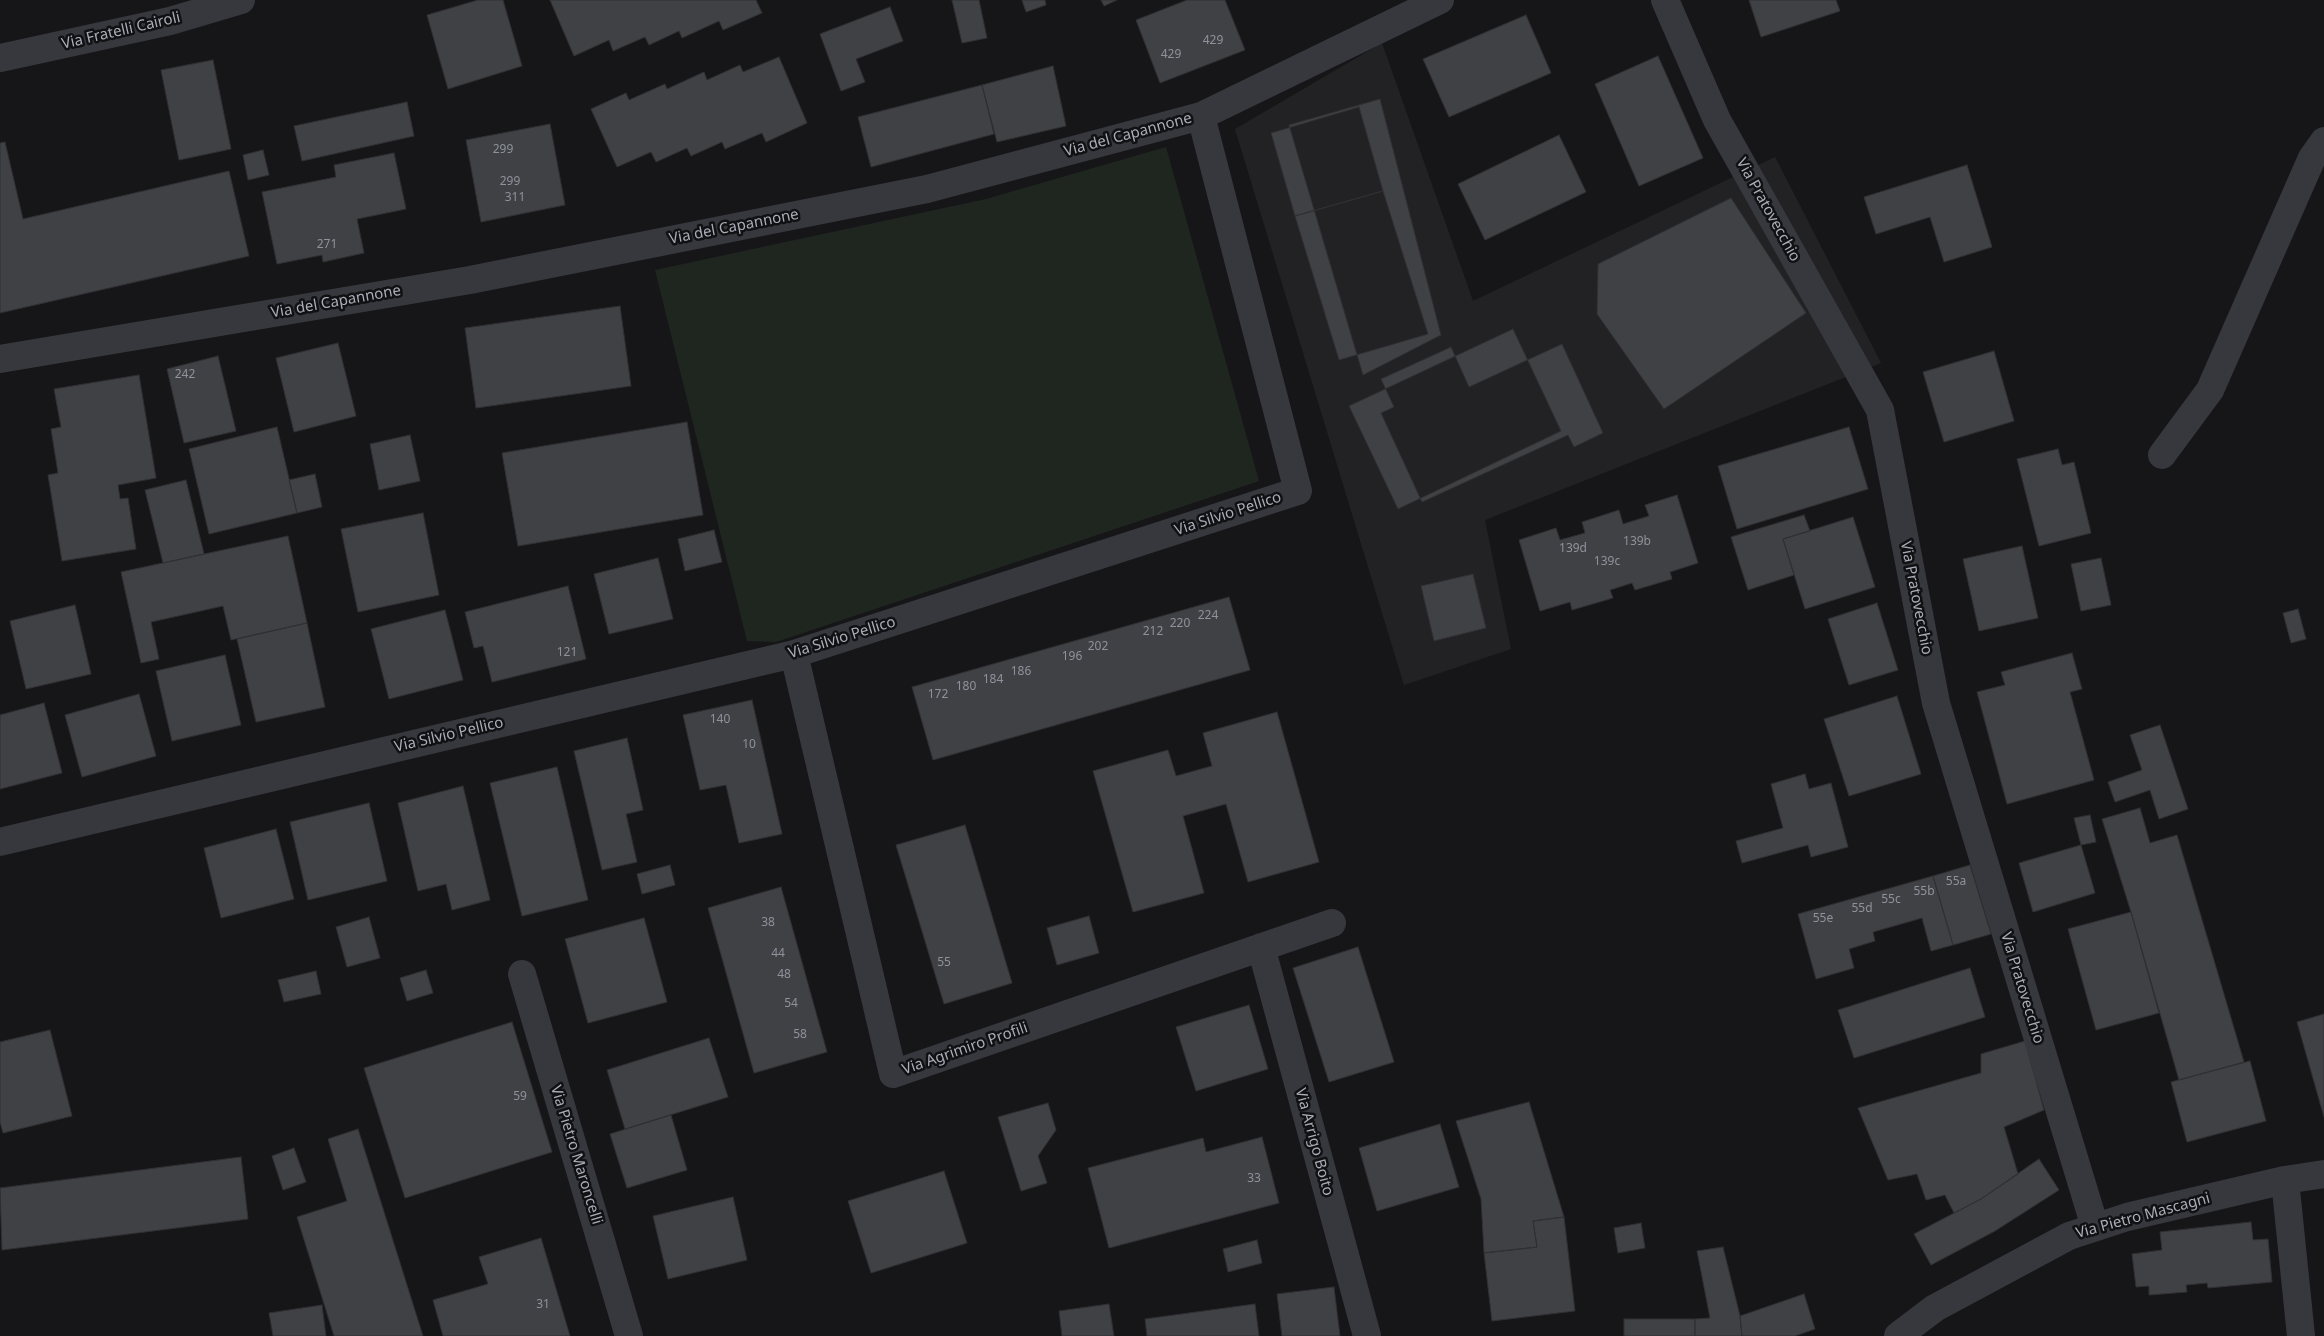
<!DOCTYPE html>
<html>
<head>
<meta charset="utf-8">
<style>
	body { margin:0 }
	canvas { display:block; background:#161618 }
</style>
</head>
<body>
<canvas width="2324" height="1336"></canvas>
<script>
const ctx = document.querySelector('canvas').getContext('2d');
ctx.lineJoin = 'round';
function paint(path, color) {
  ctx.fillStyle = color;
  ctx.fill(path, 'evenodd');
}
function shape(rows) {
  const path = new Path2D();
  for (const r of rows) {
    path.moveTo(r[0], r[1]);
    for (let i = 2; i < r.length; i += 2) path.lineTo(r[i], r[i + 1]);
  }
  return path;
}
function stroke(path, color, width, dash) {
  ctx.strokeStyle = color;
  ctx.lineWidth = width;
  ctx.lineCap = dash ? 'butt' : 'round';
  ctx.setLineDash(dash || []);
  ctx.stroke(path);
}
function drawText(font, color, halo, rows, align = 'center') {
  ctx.font = font + ' "Noto Sans",sans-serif';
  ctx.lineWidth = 5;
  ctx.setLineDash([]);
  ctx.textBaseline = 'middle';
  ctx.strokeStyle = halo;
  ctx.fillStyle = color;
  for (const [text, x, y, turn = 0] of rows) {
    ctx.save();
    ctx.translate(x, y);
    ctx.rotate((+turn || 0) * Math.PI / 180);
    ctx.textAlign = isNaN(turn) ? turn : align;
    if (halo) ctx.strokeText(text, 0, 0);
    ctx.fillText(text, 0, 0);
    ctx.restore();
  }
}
paint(shape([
	[1382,43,1473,301,1775,157,1881,363,1485,520,1511,649,1404,685,1235,129]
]), '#222225');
paint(shape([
	[1166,147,1259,481,776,642,747,641,655,270,986,199]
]), '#1e261f');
const building = shape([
	[478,0,503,0,522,66,448,89,427,15,478,0],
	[550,0,756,0,762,13,723,30,719,21,682,38,679,31,649,45,645,37,613,51,609,40,574,56,550,0],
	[952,0,979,0,987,38,962,43,952,0],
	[1022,0,1045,0,1046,5,1026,12,1022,0],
	[1101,0,1117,0,1104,6,1101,0],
	[1187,0,1225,0,1245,50,1160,83,1136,20,1187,0],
	[1749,0,1836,0,1840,11,1761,37,1749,0],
	[890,7,903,41,856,59,865,82,841,91,820,34,890,7],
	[1526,15,1551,73,1449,117,1423,59,1526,15],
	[1658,56,1703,158,1639,186,1595,84,1658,56],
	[779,57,807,123,766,142,762,133,725,149,722,142,691,156,687,148,656,162,651,152,617,167,591,109,626,93,629,100,665,84,667,89,704,72,707,80,740,65,743,72,779,57],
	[213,60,231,149,179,160,161,70,213,60],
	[1053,66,1066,126,997,142,982,85,1053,66],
	[982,85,994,134,871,167,858,117,982,85],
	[1380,99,1441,335,1363,375,1289,125,1380,99],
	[407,102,414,136,302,161,294,126,407,102],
	[1359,107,1383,191,1295,216,1271,133,1359,107],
	[550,124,565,205,481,222,466,140,550,124],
	[1559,135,1586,192,1485,240,1458,184,1559,135],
	[5,142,23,219,229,171,249,256,0,313,0,143,5,142],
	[263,150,269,175,248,180,243,155,263,150],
	[394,153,406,209,357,219,364,253,323,262,322,255,277,264,262,192,336,177,334,165,394,153],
	[1967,165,1992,247,1944,262,1930,217,1876,234,1864,197,1967,165],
	[1383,191,1428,334,1339,360,1295,216,1383,191],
	[1731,198,1806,313,1664,409,1597,314,1598,264,1731,198],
	[620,306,631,386,476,408,465,328,620,306],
	[1513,329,1561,431,1398,509,1349,406,1513,329],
	[338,343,356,416,294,432,276,358,338,343],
	[1562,344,1603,433,1574,447,1568,435,1422,502,1381,413,1394,407,1381,379,1451,347,1469,387,1562,344],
	[1994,351,2014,421,1944,442,1923,372,1994,351],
	[218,356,236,431,184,443,167,369,218,356],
	[139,375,156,478,118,485,120,499,128,498,136,549,62,561,48,475,58,473,51,429,61,427,54,389,139,375],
	[687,422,703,515,518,546,502,453,687,422],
	[277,427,297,513,209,534,189,449,277,427],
	[1849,427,1868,489,1737,529,1718,466,1849,427],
	[410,435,420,481,379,490,370,444,410,435],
	[2058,449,2062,465,2074,462,2091,533,2039,546,2017,459,2058,449],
	[315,474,322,507,297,513,289,480,315,474],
	[186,480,204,554,163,563,145,490,186,480],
	[1677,495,1698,563,1670,572,1672,579,1635,590,1632,583,1610,590,1613,598,1572,610,1570,602,1540,611,1519,540,1556,528,1560,540,1585,533,1582,522,1619,510,1623,524,1649,516,1645,505,1677,495],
	[423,513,439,595,358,612,341,529,423,513],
	[1804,515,1810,531,1783,539,1794,575,1748,590,1731,537,1804,515],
	[1853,517,1875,587,1805,609,1783,539,1853,517],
	[714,530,722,562,685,571,678,539,714,530],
	[288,536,307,623,231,640,223,606,151,622,159,659,141,663,121,572,288,536],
	[2022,546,2038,618,1979,631,1963,559,2022,546],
	[658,558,673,619,609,634,594,574,658,558],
	[2101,558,2111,605,2081,611,2071,564,2101,558],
	[1473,574,1486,628,1434,641,1421,586,1473,574],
	[568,586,586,659,492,682,483,646,474,648,465,612,568,586],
	[1229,597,1250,670,933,760,912,687,1229,597],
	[1877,603,1898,670,1849,685,1828,619,1877,603],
	[75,605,91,674,26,689,10,621,75,605],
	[2298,609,2306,639,2291,643,2283,613,2298,609],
	[445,610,463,680,389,699,371,629,445,610],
	[307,623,325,707,256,722,237,639,307,623],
	[2072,653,2082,689,2070,692,2094,780,2007,804,1977,692,2005,685,2001,672,2072,653],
	[225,655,241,725,172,741,156,671,225,655],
	[139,694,156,756,82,777,65,715,139,694],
	[1897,696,1921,774,1849,796,1824,719,1897,696],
	[752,700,782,834,739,843,726,785,700,790,683,715,752,700],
	[44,703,62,773,0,789,0,715,44,703],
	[1277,712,1319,862,1248,882,1226,804,1183,816,1204,893,1133,912,1093,771,1168,750,1176,776,1212,766,1203,733,1277,712],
	[2160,725,2188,809,2159,819,2150,790,2115,802,2108,782,2142,770,2130,735,2160,725],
	[627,738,643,810,626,814,637,862,602,870,574,751,627,738],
	[557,767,588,900,522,916,490,783,557,767],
	[1805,774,1809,789,1831,783,1848,847,1811,857,1808,845,1742,863,1736,841,1783,828,1771,784,1805,774],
	[463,786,490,900,452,910,446,884,418,891,398,803,463,786],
	[369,803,387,881,308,900,290,822,369,803],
	[2140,808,2150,843,2177,835,2244,1062,2179,1080,2131,912,2102,819,2140,808],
	[2090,815,2096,842,2081,845,2074,818,2090,815],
	[965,825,1012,983,944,1004,896,845,965,825],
	[276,829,294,899,221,918,204,848,276,829],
	[2081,845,2095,893,2033,912,2019,863,2081,845],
	[670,865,675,885,642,894,637,874,670,865],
	[1970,865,1991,934,1953,945,1933,876,1970,865],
	[1933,876,1953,945,1931,951,1922,918,1873,932,1875,941,1849,949,1854,968,1816,979,1798,914,1933,876],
	[781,887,827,1052,754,1073,708,908,781,887],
	[2131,912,2159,1013,2096,1030,2068,929,2131,912],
	[1089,916,1099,953,1057,965,1047,928,1089,916],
	[369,917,380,958,347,967,336,927,369,917],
	[644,918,667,1002,588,1023,565,939,644,918],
	[1358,947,1394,1062,1329,1082,1293,968,1358,947],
	[1970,968,1985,1017,1854,1058,1838,1010,1970,968],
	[426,970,433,993,407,1001,400,978,426,970],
	[316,971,321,994,284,1002,278,980,316,971],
	[1249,1005,1268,1069,1196,1091,1176,1027,1249,1005],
	[2324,1014,2324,1117,2297,1022,2324,1014],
	[512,1022,552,1152,405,1198,364,1068,512,1022],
	[50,1030,72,1116,3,1133,0,1122,0,1042,50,1030],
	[709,1038,728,1097,625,1129,607,1070,709,1038],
	[2025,1041,2044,1110,2004,1127,2018,1174,1981,1199,1954,1213,1945,1195,1926,1200,1917,1174,1888,1180,1858,1108,1981,1073,1981,1054,2025,1041],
	[2250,1061,2266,1121,2187,1142,2171,1082,2250,1061],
	[1529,1102,1564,1217,1533,1221,1537,1247,1484,1253,1481,1199,1456,1121,1529,1102],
	[1048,1103,1056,1130,1038,1156,1047,1183,1021,1191,998,1117,1048,1103],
	[671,1115,687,1170,627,1188,610,1134,671,1115],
	[1440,1124,1459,1187,1377,1211,1359,1148,1440,1124],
	[358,1129,423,1336,334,1336,297,1217,347,1201,328,1139,358,1129],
	[1262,1137,1279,1203,1109,1248,1088,1168,1203,1138,1206,1152,1262,1137],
	[294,1148,306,1182,283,1190,272,1156,294,1148],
	[241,1157,248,1219,2,1250,0,1188,241,1157],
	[2039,1159,2059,1190,1995,1231,1931,1265,1914,1234,1981,1199,2039,1159],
	[944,1171,967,1243,871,1273,848,1201,944,1171],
	[733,1197,747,1260,668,1279,653,1216,733,1197],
	[1564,1217,1575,1311,1492,1321,1484,1253,1537,1247,1533,1221,1564,1217],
	[2251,1222,2253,1240,2268,1239,2272,1282,2208,1288,2207,1283,2186,1285,2187,1292,2149,1295,2149,1286,2136,1287,2132,1254,2162,1250,2160,1232,2251,1222],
	[1641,1223,1645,1248,1618,1253,1614,1228,1641,1223],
	[541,1238,570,1336,443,1336,433,1300,488,1284,479,1257,541,1238],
	[1257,1240,1262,1263,1228,1272,1223,1249,1257,1240],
	[1723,1247,1740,1316,1742,1336,1695,1336,1695,1319,1710,1318,1697,1251,1723,1247],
	[1334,1287,1340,1336,1282,1336,1277,1294,1334,1287],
	[1804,1294,1815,1329,1795,1336,1742,1336,1740,1316,1804,1294],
	[1109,1304,1114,1336,1062,1336,1059,1311,1109,1304],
	[1255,1304,1259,1336,1147,1336,1145,1319,1255,1304],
	[322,1305,326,1336,273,1336,269,1313,322,1305],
	[1624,1319,1695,1319,1695,1336,1624,1336,1624,1319]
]);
paint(building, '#404145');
stroke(building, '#303034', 1);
stroke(shape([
	[1665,0,1717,120,1880,410,1936,703,2095,1227],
	[0,58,170,21,241,0],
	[0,359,470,280,927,189,1201,116,1440,0],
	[2162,455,2210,390,2312,158,2324,141],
	[794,654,893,1074,1332,923],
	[0,842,794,654,1298,491,1201,116],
	[1261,947,1367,1336],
	[522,974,629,1336],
	[2285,1180,2301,1336],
	[1898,1336,1935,1308,2069,1236,2127,1217,2285,1180,2324,1174]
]), '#37383d', 28);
drawText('12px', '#8e929b', null, [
	["429",1213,41],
	["429",1171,55],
	["299",503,150],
	["299",510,182],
	["311",515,198],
	["271",327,245],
	["242",185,375],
	["139b",1637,542],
	["139d",1573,549],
	["139c",1607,562],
	["224",1208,616],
	["220",1180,624],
	["212",1153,632],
	["202",1098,647],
	["121",567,653],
	["196",1072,657],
	["186",1021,672],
	["184",993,680],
	["180",966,687],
	["172",938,695],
	["140",720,720],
	["10",749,745],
	["55a",1956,882],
	["55b",1924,892],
	["55c",1891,900],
	["55d",1862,909],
	["55e",1823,919],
	["38",768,923],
	["44",778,954],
	["55",944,963],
	["48",784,975],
	["54",791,1004],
	["58",800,1035],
	["59",520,1097],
	["33",1254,1179],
	["31",543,1305]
]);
drawText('15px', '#a8adb8', '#111113', [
	["Via Fratelli Cairoli",121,31,-13],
	["Via del Capannone",1128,135,-15],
	["Via Pratovecchio",1768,210,61],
	["Via del Capannone",734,227,-11],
	["Via del Capannone",336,302,-10],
	["Via Silvio Pellico",1228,514,-18],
	["Via Pratovecchio",1916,598,79],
	["Via Silvio Pellico",842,638,-17],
	["Via Silvio Pellico",449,735,-13],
	["Via Pratovecchio",2022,988,73],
	["Via Agrimiro Profili",965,1049,-19],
	["Via Arrigo Boito",1314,1142,75],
	["Via Pietro Maroncelli",576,1155,73],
	["Via Pietro Mascagni",2143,1216,-15]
]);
</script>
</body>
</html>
